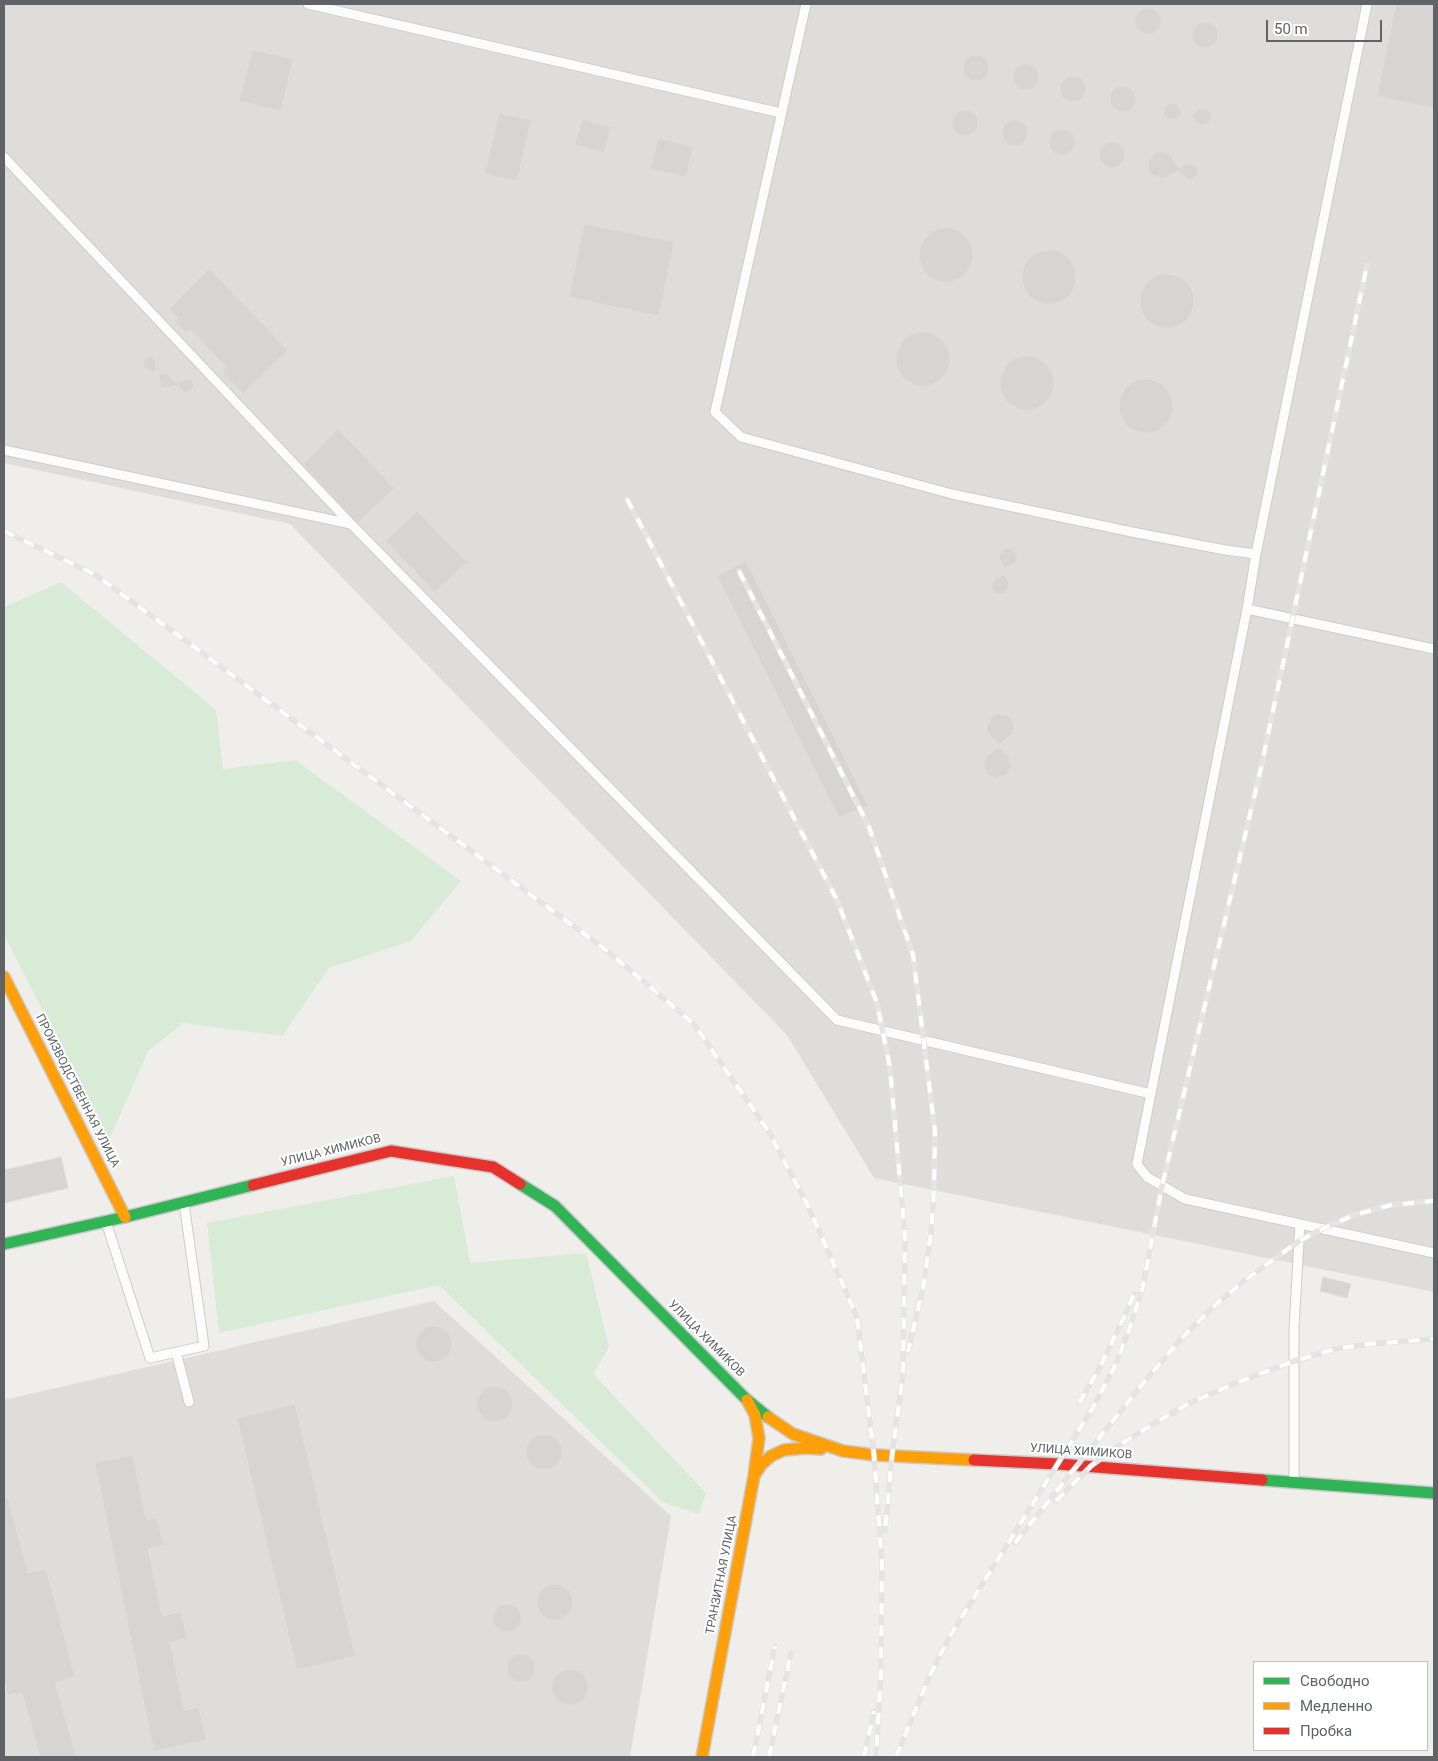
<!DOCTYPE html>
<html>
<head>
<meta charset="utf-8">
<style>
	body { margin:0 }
	#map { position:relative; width:1438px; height:1761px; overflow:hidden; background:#efeeea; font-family:Roboto,sans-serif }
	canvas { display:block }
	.frame { position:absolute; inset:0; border:5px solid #5f6368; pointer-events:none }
	.legend { position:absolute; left:1253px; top:1661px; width:175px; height:90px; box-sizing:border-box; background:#fff; border:1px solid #bfc1c3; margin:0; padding:6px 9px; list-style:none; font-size:15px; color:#5f6368 }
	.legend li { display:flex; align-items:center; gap:10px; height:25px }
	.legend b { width:25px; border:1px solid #bfc1c3 }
	.scale { position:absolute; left:1266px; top:20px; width:116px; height:22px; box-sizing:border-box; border:2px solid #5f6368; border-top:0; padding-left:6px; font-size:15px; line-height:18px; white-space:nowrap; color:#5f6368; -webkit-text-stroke:4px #fff; paint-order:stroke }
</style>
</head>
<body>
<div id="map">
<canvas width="1438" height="1761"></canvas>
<div class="frame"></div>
<ul class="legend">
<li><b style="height:6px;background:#30b455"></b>Свободно</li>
<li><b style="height:6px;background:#ff9f0a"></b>Медленно</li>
<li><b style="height:6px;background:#e5322d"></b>Пробка</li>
</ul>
<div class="scale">50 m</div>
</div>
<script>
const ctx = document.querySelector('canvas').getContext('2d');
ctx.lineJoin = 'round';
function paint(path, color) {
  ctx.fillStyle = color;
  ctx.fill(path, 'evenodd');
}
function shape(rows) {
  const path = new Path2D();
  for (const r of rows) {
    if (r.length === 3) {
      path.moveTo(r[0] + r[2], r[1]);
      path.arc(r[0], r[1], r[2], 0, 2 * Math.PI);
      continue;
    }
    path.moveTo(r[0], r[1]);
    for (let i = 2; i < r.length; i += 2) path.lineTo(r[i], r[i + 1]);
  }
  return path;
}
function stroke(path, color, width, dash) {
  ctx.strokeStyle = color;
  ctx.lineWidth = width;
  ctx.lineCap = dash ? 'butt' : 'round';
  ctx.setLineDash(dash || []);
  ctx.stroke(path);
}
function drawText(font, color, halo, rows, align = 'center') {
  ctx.font = font + ' Roboto,sans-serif';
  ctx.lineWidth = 4;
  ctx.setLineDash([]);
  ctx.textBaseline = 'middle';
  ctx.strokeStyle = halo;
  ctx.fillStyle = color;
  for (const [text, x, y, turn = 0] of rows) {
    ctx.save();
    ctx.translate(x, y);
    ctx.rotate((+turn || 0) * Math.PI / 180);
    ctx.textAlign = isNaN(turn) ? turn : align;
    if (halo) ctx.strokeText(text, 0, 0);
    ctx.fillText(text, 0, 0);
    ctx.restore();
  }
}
paint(shape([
	[4,4,1434,4,1434,1292,874,1178,787,1035,290,524,4,463],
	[434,1301,671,1516,630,1757,4,1757,4,1400]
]), '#dfddda');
paint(shape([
	[61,582,216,710,223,769,295,760,461,881,411,941,329,968,282,1036,183,1023,148,1051,109,1140,4,935,4,607],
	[454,1176,470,1263,586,1253,609,1347,593,1374,706,1493,699,1514,664,1503,439,1285,219,1333,207,1223]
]), '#d8ebd6');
const building = shape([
	[1396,4,1434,4,1434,108,1377,96,1396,4],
	[1148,21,13],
	[1205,35,13],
	[252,50,293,59,281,111,239,101,252,50],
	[976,68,13],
	[1026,77,13],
	[1073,89,13],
	[1123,99,13],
	[1174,103,1177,105,1182,113,1175,119,1170,120,1164,116,1163,109,1168,104,1174,103],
	[1203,108,1210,112,1211,118,1208,123,1201,125,1196,122,1192,115,1198,109,1203,108],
	[965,123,13],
	[499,113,531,120,517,181,485,174,499,113],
	[582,119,611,127,604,153,575,145,582,119],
	[1015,133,13],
	[1062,142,13],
	[658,138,693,147,686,177,651,169,658,138],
	[1112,155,13],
	[1162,151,1170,155,1179,169,1188,163,1195,165,1199,171,1197,176,1190,180,1177,171,1164,178,1157,177,1152,175,1148,169,1148,161,1154,154,1162,151],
	[584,224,674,242,659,316,569,297,584,224],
	[946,255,27],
	[1049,277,27],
	[209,269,288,350,243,394,222,372,227,367,190,329,186,333,175,322,178,318,169,309,209,269],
	[1167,301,27],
	[923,359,27],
	[1027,383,27],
	[151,357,156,361,156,372,148,370,143,365,146,358,151,357],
	[159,373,168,375,177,383,188,379,191,380,194,386,192,390,184,393,178,385,166,388,161,387,159,373],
	[1146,406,27],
	[338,429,394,488,358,523,303,464,338,429],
	[417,511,467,562,435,592,386,541,417,511],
	[1009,548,1016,553,1017,559,1013,564,1004,568,1000,560,999,555,1004,549,1009,548],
	[746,561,868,806,839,817,717,576,746,561],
	[1004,575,1009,583,1008,589,1004,593,997,594,992,589,992,582,996,578,1004,575],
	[998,713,1009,716,1013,721,1014,726,1012,734,1000,744,990,736,987,728,991,717,998,713],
	[999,747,1009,758,1011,766,1006,775,997,778,987,774,984,769,984,763,986,757,999,747],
	[61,1157,68,1188,4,1203,4,1170,61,1157],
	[1323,1277,1351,1284,1347,1298,1320,1291,1323,1277],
	[434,1344,18],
	[495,1404,18],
	[295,1404,355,1656,297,1670,237,1418,295,1404],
	[544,1452,18],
	[133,1455,146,1520,157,1518,163,1545,148,1549,162,1616,181,1612,187,1639,170,1642,184,1711,199,1707,206,1740,154,1751,95,1463,133,1455],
	[4,1498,8,1498,28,1573,46,1569,75,1677,55,1682,76,1757,40,1757,22,1692,8,1695,4,1678,4,1498],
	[555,1602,18],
	[507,1618,14],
	[521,1668,14],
	[570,1687,18]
]);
paint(building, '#d6d5d3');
stroke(building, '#deddd9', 1);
const lane = shape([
	[308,4,781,113],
	[806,4,715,412,741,437,952,494,1132,532,1225,550,1256,554,1367,4],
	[4,157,351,524,837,1020,1151,1094],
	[4,450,351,524],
	[1256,554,1247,609,1434,649],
	[1247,609,1137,1164,1147,1177,1185,1199,1434,1253],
	[106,1222,150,1358,204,1346,184,1203],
	[176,1352,189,1402],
	[1294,1482,1294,1328,1300,1224]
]);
const fast = shape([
	[520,1184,555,1206,746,1399,768,1417],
	[4,1244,125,1217,253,1185],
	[1262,1480,1434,1493]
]);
const slow = shape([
	[4,977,125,1217],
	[768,1417,793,1434,843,1451,874,1455,974,1460],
	[754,1476,761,1465,771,1456,784,1450,805,1448,821,1449],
	[702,1757,754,1476,759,1438,755,1415,747,1400]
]);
const jam = shape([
	[253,1185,391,1151,493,1167,520,1184],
	[974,1460,1058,1464,1262,1480]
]);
stroke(lane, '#cbcccc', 11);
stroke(fast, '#cacacb', 14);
stroke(slow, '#cacacb', 14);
stroke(jam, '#cacacb', 14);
stroke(lane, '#fdfcfc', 9);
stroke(fast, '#30b455', 11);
stroke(slow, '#ff9f0a', 11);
stroke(jam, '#e5322d', 11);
const rail = shape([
	[627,499,837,900,877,1003,890,1068,905,1237,903,1374,892,1456,885,1531],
	[4,531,96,575,606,950,693,1023,769,1132,808,1206,857,1317,874,1455,882,1563,881,1674,876,1757],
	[739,571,869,827,913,955,935,1132,934,1190,931,1233,923,1288,908,1352],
	[1079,1403,1099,1369,1125,1315,1134,1294],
	[1056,1501,1091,1466,1118,1446,1150,1426,1186,1405,1231,1385,1294,1361,1335,1349,1370,1344,1434,1339],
	[1015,1543,1140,1387,1181,1339,1215,1305,1244,1281,1299,1241,1322,1229,1354,1215,1391,1205,1434,1201],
	[753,1757,775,1646],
	[769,1757,791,1653],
	[864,1757,874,1711],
	[896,1757,930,1675,950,1636,1092,1409,1115,1366,1131,1325,1143,1286,1162,1186,1261,768,1367,265]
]);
stroke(rail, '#e4e4e4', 5.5);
stroke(rail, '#fff', 4, [11]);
drawText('12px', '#5f6368', '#fff', [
	["ПРОИЗВОДСТВЕННАЯ УЛИЦА",77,1091,63],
	["УЛИЦА ХИМИКОВ",331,1151,-14],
	["УЛИЦА ХИМИКОВ",706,1339,45],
	["УЛИЦА ХИМИКОВ",1081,1452,4],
	["ТРАНЗИТНАЯ УЛИЦА",722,1575,-79]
]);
</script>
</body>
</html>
